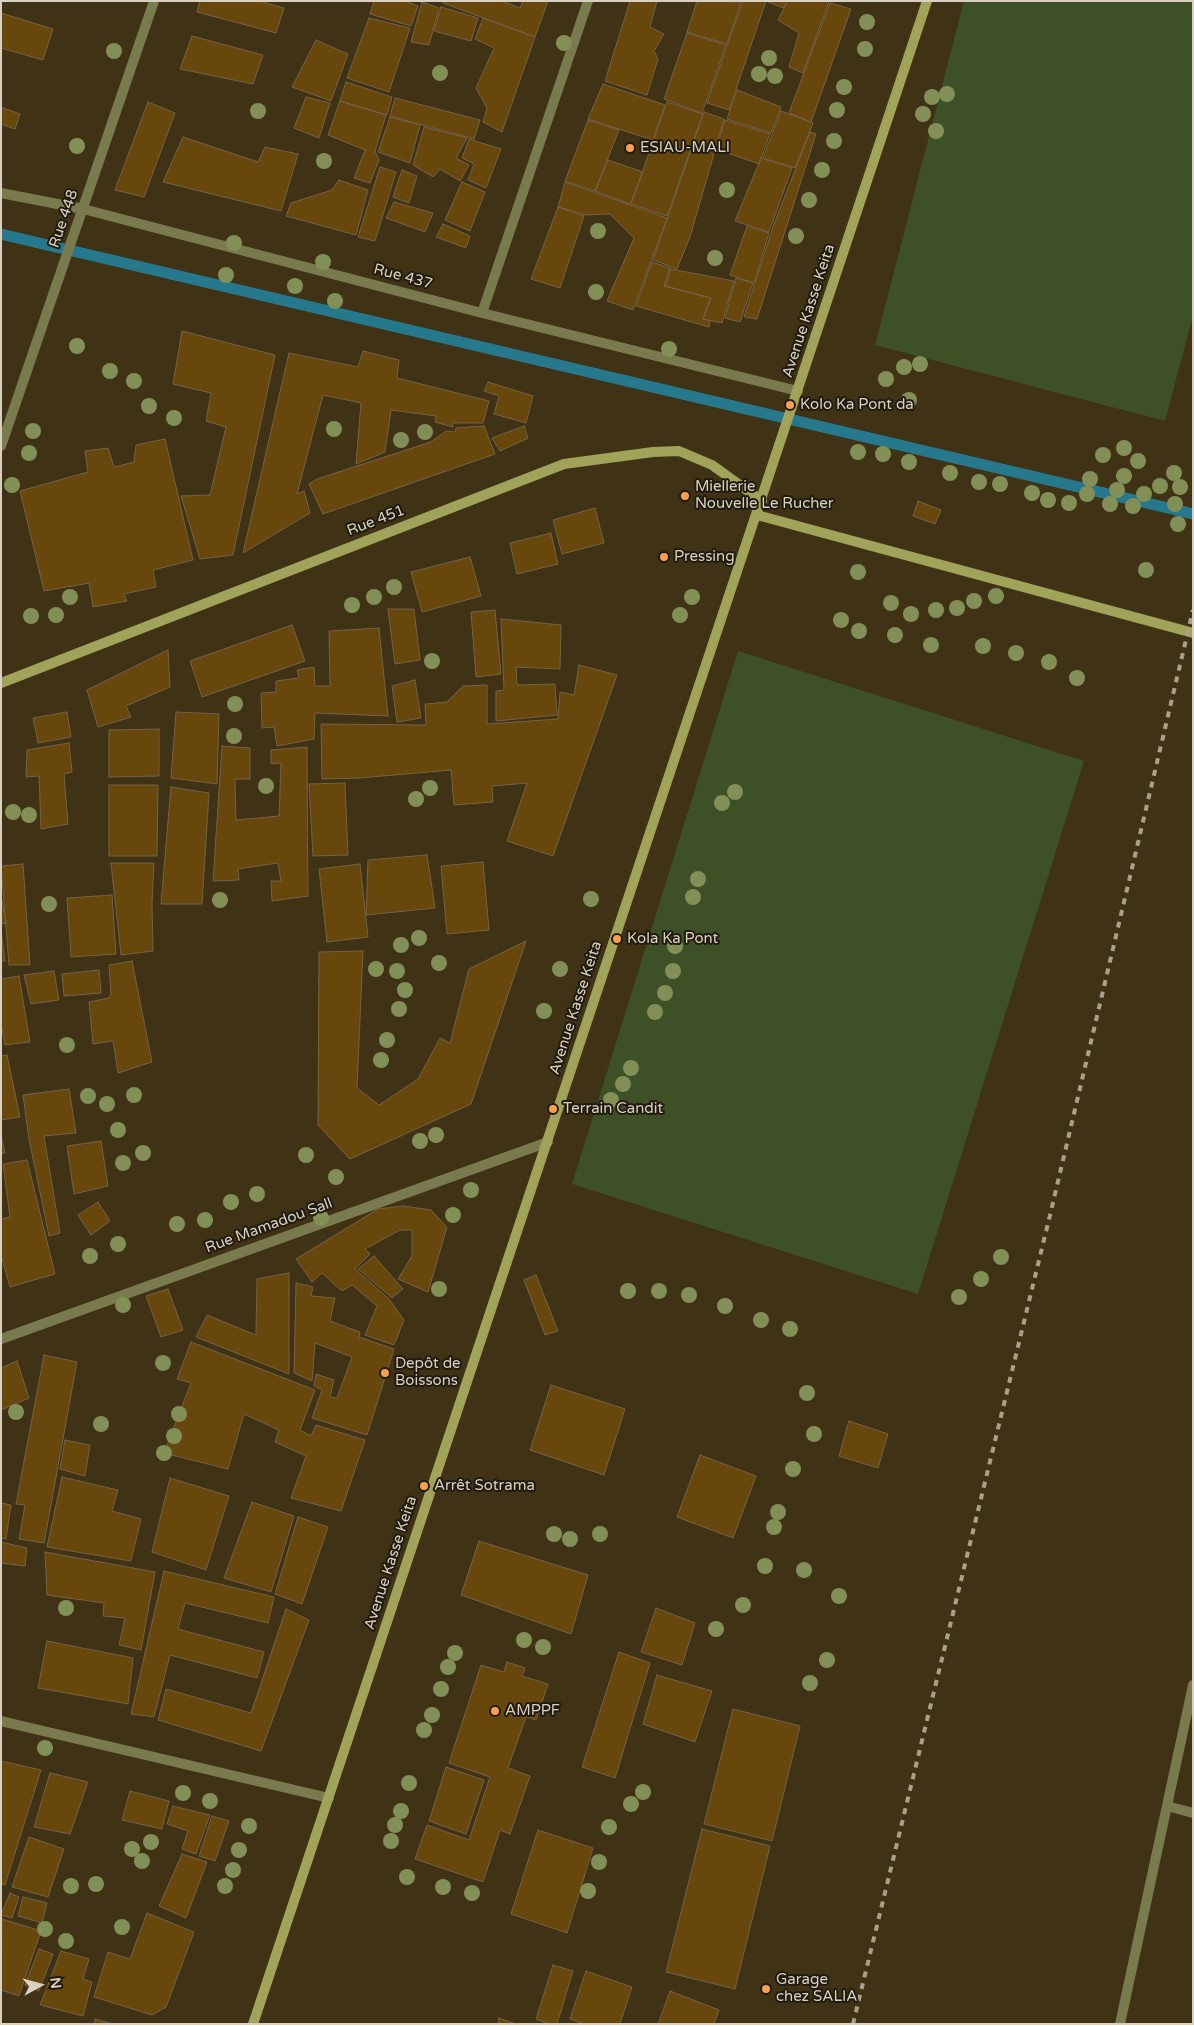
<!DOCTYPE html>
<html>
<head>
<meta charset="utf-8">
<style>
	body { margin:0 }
	#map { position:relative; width:1194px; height:2025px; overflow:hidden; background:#403215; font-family:"Varela Round",sans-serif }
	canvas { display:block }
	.frame { position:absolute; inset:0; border:2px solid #d9d0c0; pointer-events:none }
	.north { position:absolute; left:15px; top:1960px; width:50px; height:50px; -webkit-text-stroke:4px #211b0f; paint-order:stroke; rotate:83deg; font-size:14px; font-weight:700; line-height:20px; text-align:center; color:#d9d0c0 }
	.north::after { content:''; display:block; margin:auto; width:18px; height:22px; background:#d9d0c0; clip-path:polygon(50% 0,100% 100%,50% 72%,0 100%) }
</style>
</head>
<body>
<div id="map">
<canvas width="1194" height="2025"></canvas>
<div class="frame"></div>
<div class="north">N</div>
</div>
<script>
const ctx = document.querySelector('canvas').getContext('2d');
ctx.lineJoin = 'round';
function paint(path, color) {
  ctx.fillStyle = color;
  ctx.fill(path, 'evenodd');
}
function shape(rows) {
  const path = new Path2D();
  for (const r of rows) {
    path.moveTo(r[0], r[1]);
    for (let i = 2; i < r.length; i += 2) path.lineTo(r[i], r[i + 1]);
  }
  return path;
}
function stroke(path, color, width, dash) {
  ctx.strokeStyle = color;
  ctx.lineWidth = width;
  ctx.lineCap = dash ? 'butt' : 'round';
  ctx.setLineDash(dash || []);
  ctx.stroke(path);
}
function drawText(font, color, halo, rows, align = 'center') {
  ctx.font = font + ' "Varela Round",sans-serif';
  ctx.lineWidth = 4;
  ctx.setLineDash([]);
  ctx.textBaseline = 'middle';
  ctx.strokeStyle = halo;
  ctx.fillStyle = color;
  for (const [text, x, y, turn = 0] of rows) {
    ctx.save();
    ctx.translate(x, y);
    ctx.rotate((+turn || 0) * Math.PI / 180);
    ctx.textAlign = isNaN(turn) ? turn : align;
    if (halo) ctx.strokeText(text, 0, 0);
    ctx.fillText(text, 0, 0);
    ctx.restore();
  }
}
paint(shape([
	[964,1,1193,1,1193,316,1165,421,875,345],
	[738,651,1084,761,918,1294,572,1184]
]), '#3d5026');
stroke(shape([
	[1,234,1193,514]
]), '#26788d', 11);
const building = shape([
	[200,1,259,1,284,8,276,33,197,12,200,1],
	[374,1,405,1,418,6,411,26,370,14,374,1],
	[444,1,502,1,520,8,523,1,548,1,535,37,443,3,444,1],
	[630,1,657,1,650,27,664,34,654,51,658,59,647,95,605,81,630,1],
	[697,1,741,2,727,44,687,32,697,1],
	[743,1,766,1,729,110,707,103,743,1],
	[766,1,787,1,783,8,766,1],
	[788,1,829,1,803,73,789,67,799,33,778,20,788,1],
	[422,2,439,8,429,45,411,42,422,2],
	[830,3,851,9,811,122,789,113,830,3],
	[441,7,478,18,471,41,434,31,441,7],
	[1,13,53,29,43,60,1,48,1,13],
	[369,18,410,28,389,92,347,78,369,18],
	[483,18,535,37,502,132,483,122,487,108,476,88,494,48,475,39,483,18],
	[687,33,726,45,702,113,664,99,687,33],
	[192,36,263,55,253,84,180,69,192,36],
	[316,40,348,54,331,101,292,87,316,40],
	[346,82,392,97,387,115,340,101,346,82],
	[603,84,665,105,653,140,588,119,603,84],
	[737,90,781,107,771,133,727,119,737,90],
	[306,97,330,103,319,138,294,128,306,97],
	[395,98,480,120,474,139,390,116,395,98],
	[340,101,386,115,375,151,379,160,370,183,354,178,365,150,328,135,340,101],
	[148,102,175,113,144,197,115,190,148,102],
	[667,102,703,114,667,216,631,204,667,102],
	[1,107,20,114,15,129,1,124,1,107],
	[781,111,813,123,795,168,763,158,781,111],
	[704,112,724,119,690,237,677,269,653,260,704,112],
	[390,117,420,125,410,163,378,152,390,117],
	[588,120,619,130,595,191,565,181,588,120],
	[725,120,770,134,759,164,716,149,725,120],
	[424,127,467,138,456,158,469,165,460,181,440,169,433,177,413,165,424,127],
	[810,132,816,134,757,319,744,317,774,224,810,132],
	[183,137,258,162,265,147,298,154,281,211,163,182,183,137],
	[469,139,501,149,486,188,468,180,474,164,462,158,469,139],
	[761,158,792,168,769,232,735,221,761,158],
	[608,160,643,172,630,204,595,191,608,160],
	[380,167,396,172,375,241,358,237,380,167],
	[402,170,417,176,409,203,393,197,402,170],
	[339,180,368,190,356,235,286,216,291,203,332,190,339,180],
	[462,182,485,192,470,231,445,220,462,182],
	[565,182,667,218,633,310,607,301,634,238,610,214,586,215,558,207,565,182],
	[394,202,433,213,425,232,386,218,394,202],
	[558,207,584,216,560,288,531,279,558,207],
	[443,224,470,236,466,248,436,237,443,224],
	[747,226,769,233,754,283,730,275,747,226],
	[652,262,670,268,664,286,710,298,703,319,710,321,709,327,636,306,652,262],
	[671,269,734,281,722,323,703,319,711,298,665,286,671,269],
	[736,278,753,283,740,322,725,318,736,278],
	[182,331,275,355,233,555,200,559,181,496,210,495,226,427,206,421,211,393,173,384,182,331],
	[363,351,399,360,397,378,489,401,483,423,453,423,453,427,435,422,436,416,391,410,385,452,356,464,361,403,323,395,297,494,304,491,310,513,243,553,289,353,358,367,363,351],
	[488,382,533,396,526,423,494,414,499,396,484,391,488,382],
	[484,426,495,454,323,514,309,484,317,479,431,442,446,431,455,432,456,428,484,426],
	[524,426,528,438,500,451,492,438,524,426],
	[165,439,193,560,153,570,156,587,124,594,127,601,93,607,89,583,44,591,20,491,88,472,85,451,108,448,114,467,134,462,136,445,165,439],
	[918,501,941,510,935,524,913,516,918,501],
	[595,508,604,543,562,554,553,520,595,508],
	[551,533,558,564,517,574,510,543,551,533],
	[470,557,481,596,422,612,411,572,470,557],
	[388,609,414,609,420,660,395,664,388,609],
	[495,610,501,674,476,677,471,612,495,610],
	[501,619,561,625,560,669,516,667,517,685,555,684,557,715,496,721,496,691,504,690,501,619],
	[292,625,305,661,202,697,190,661,292,625],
	[379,628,388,716,315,713,314,739,277,746,274,727,262,728,261,693,276,692,276,681,299,678,297,670,314,667,315,686,330,686,329,631,379,628],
	[168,650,170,687,126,706,131,717,98,727,87,690,168,650],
	[579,665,617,675,553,856,507,841,527,783,492,786,493,802,454,805,451,770,360,778,322,779,321,724,426,725,425,704,447,702,463,686,487,685,487,724,558,719,560,692,574,695,579,665],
	[415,680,421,718,397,722,392,686,415,680],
	[67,712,71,737,38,743,33,718,67,712],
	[176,712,219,714,217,784,171,778,176,712],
	[159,729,159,776,109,777,109,730,159,729],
	[69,743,72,772,64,774,68,824,41,829,39,776,26,777,27,750,69,743],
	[222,746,250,748,250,779,235,779,236,820,279,816,281,763,271,764,271,750,307,747,308,896,272,901,271,881,281,881,278,863,238,869,239,880,213,881,222,746],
	[345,783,348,855,313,856,309,784,345,783],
	[109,785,158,785,157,856,109,856,109,785],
	[171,787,209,793,202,904,161,904,171,787],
	[427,855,435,908,366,915,368,860,427,855],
	[483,862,489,930,447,934,441,866,483,862],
	[111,863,154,863,152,903,153,951,121,955,111,863],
	[23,864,30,965,9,965,1,866,23,864],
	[360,864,368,937,327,942,319,869,360,864],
	[1,895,6,923,1,924,1,895],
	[112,895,116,954,71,957,67,898,112,895],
	[1,930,5,961,1,961,1,930],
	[526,941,471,1104,350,1159,318,1125,319,952,363,951,357,1088,379,1105,418,1079,440,1038,450,1043,469,969,526,941],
	[132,961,152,1062,118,1073,113,1041,93,1044,89,1002,109,998,111,994,109,965,132,961],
	[99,970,101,993,64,996,62,974,99,970],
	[54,971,59,1000,31,1004,24,975,54,971],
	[19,976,30,1042,5,1045,1,1024,1,979,19,976],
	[7,1055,20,1117,1,1120,1,1056,7,1055],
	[69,1089,76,1133,44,1136,60,1233,49,1236,29,1139,23,1095,69,1089],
	[1,1135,5,1153,1,1154,1,1135],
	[101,1141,108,1186,74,1194,67,1146,101,1141],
	[27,1160,55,1274,10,1287,1,1255,1,1219,10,1217,3,1164,27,1160],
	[98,1202,110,1221,91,1235,78,1215,98,1202],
	[403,1206,431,1210,447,1227,428,1292,398,1279,412,1256,412,1230,400,1230,365,1249,370,1254,355,1269,389,1299,404,1320,394,1345,365,1335,377,1306,352,1285,342,1291,322,1273,312,1282,296,1259,378,1209,403,1206],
	[374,1256,403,1289,392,1298,358,1269,374,1256],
	[289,1273,289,1374,196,1337,207,1315,256,1335,257,1279,289,1273],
	[536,1275,558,1331,545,1335,524,1280,536,1275],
	[296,1283,313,1287,311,1296,335,1298,330,1321,360,1332,359,1337,394,1349,367,1435,312,1418,322,1390,314,1386,316,1374,334,1380,330,1397,337,1398,352,1357,315,1343,312,1381,294,1373,296,1283],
	[168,1289,183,1330,161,1337,146,1296,168,1289],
	[191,1342,315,1390,300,1430,311,1436,316,1425,365,1440,341,1511,291,1498,306,1456,275,1442,279,1430,244,1414,228,1469,164,1453,191,1383,177,1379,191,1342],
	[44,1355,77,1362,44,1543,19,1539,25,1505,16,1504,44,1355],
	[17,1361,29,1398,1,1410,1,1368,17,1361],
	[551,1385,625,1409,604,1475,530,1450,551,1385],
	[849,1421,888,1434,878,1468,839,1456,849,1421],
	[65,1440,90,1445,85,1476,60,1469,65,1440],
	[700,1455,756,1476,733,1538,677,1517,700,1455],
	[62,1477,118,1490,112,1511,141,1519,131,1561,47,1547,62,1477],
	[170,1478,229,1496,206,1570,152,1552,170,1478],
	[252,1502,294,1516,271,1592,224,1578,252,1502],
	[1,1503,11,1505,6,1539,1,1538,1,1503],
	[298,1517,328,1527,302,1604,275,1594,298,1517],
	[479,1541,588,1575,571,1634,461,1595,479,1541],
	[1,1542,27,1548,25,1566,1,1563,1,1542],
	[45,1552,155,1572,141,1650,119,1645,125,1618,103,1616,104,1603,47,1595,45,1552],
	[164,1571,274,1597,268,1623,185,1603,178,1629,264,1652,257,1678,170,1655,154,1717,131,1714,164,1571],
	[656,1608,695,1623,682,1665,641,1652,656,1608],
	[286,1609,309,1620,261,1751,158,1720,166,1689,251,1713,286,1609],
	[47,1641,133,1658,128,1704,38,1688,47,1641],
	[619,1652,650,1663,615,1778,582,1767,619,1652],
	[507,1662,525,1668,522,1676,548,1684,536,1720,526,1717,508,1768,530,1776,510,1834,500,1830,483,1882,415,1859,427,1825,469,1840,490,1777,449,1763,481,1665,504,1672,507,1662],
	[657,1675,712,1691,695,1742,643,1724,657,1675],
	[733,1709,800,1726,772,1841,704,1824,733,1709],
	[1,1761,41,1770,5,1885,1,1884,1,1761],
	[446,1767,484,1780,466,1834,429,1821,446,1767],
	[50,1773,88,1782,70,1834,34,1827,50,1773],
	[130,1791,169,1801,162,1829,122,1820,130,1791],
	[173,1806,210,1815,196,1854,182,1849,188,1831,167,1824,173,1806],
	[212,1816,229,1821,215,1861,199,1856,212,1816],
	[702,1829,770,1846,735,1989,666,1972,702,1829],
	[538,1830,593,1848,567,1933,511,1914,538,1830],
	[29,1837,64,1849,48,1897,12,1887,29,1837],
	[182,1854,207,1862,186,1918,159,1906,182,1854],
	[10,1893,19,1897,12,1918,1,1915,10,1893],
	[23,1897,47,1903,42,1923,18,1916,23,1897],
	[147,1913,194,1932,166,2007,152,2015,94,1997,108,1952,130,1959,147,1913],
	[2,1919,41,1931,19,1996,1,1990,2,1919],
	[39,1949,53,1954,39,1991,25,1985,39,1949],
	[61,1951,89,1959,83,1979,92,1982,83,2016,40,2005,61,1951],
	[553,1965,573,1971,557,2024,549,2024,536,2019,553,1965],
	[586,1971,632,1987,620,2024,584,2024,570,2019,586,1971],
	[670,1991,719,2010,714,2024,658,2024,670,1991],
	[499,2018,516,2024,498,2024,499,2018],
	[95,2019,113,2024,94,2024,95,2019]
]);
paint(building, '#68470c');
stroke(building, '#756247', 1);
stroke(shape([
	[1,193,83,209,482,313,798,391],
	[482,313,588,1],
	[1,446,154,1],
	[1,1339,548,1142],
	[1,1721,329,1798],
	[1167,1806,1193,1813],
	[1120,2024,1193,1685]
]), '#797b4e', 10);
stroke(shape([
	[757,515,1193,633],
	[1,683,564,464,653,452,679,451,712,465,762,501],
	[253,2024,927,1]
]), '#a0a359', 10);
stroke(shape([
	[853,2024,1051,1211,1193,610]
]), '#aba08c', 4, [6, 6]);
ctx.fillStyle = '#829057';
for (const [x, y] of [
	[867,22],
	[564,43],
	[865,49],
	[114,51],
	[769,58],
	[440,73],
	[759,74],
	[775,76],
	[844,87],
	[947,94],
	[932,97],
	[837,110],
	[258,111],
	[923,114],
	[936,131],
	[834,141],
	[77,146],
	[324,161],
	[822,170],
	[727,190],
	[809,200],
	[598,231],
	[796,236],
	[234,243],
	[715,258],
	[323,262],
	[226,275],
	[295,286],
	[596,292],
	[335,301],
	[77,346],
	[669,349],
	[920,364],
	[904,367],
	[110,371],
	[886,379],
	[134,381],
	[909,400],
	[149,406],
	[174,418],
	[334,429],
	[33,431],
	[425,432],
	[401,440],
	[1124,448],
	[858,452],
	[29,453],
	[883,454],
	[1103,455],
	[1138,461],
	[909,462],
	[950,473],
	[1174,473],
	[1124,476],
	[1090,479],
	[979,482],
	[1000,484],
	[12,485],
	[1160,486],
	[1180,487],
	[1117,490],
	[1032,493],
	[1087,494],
	[1144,494],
	[1048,500],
	[1069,503],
	[1110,504],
	[1175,504],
	[1133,506],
	[1178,524],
	[1146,570],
	[858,572],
	[394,587],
	[996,596],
	[70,597],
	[374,597],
	[692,597],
	[974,601],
	[891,603],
	[352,605],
	[957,608],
	[936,610],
	[911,614],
	[56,615],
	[680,615],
	[31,616],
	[841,620],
	[859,631],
	[895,635],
	[931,645],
	[983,646],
	[1016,653],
	[432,661],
	[1049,662],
	[1077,678],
	[235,704],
	[234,736],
	[266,786],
	[430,788],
	[735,792],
	[416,799],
	[722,803],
	[13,812],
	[29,815],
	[698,879],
	[693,897],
	[591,899],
	[220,900],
	[49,904],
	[419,938],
	[401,945],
	[675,946],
	[439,963],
	[376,969],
	[560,969],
	[397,971],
	[673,971],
	[405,990],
	[665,993],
	[399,1009],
	[544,1011],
	[655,1012],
	[387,1040],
	[67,1045],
	[381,1060],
	[631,1068],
	[623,1084],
	[134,1095],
	[88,1096],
	[611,1100],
	[107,1104],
	[118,1130],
	[436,1135],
	[420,1141],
	[143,1153],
	[306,1155],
	[123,1163],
	[336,1177],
	[471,1190],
	[257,1194],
	[231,1202],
	[453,1215],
	[321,1218],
	[205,1220],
	[177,1224],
	[118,1244],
	[90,1256],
	[1001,1257],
	[981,1279],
	[439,1289],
	[628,1291],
	[659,1291],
	[689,1295],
	[959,1297],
	[123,1305],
	[725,1306],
	[761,1320],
	[790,1329],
	[163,1363],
	[807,1393],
	[16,1412],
	[179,1414],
	[101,1424],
	[814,1434],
	[174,1436],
	[164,1453],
	[793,1469],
	[778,1512],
	[774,1527],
	[554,1534],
	[600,1534],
	[570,1539],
	[765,1566],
	[804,1570],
	[839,1596],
	[743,1605],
	[66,1608],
	[716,1629],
	[524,1640],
	[543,1647],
	[455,1653],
	[827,1660],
	[448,1667],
	[810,1683],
	[441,1689],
	[432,1715],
	[424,1730],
	[45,1748],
	[409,1783],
	[643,1792],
	[183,1793],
	[210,1801],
	[631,1804],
	[401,1811],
	[395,1825],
	[249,1826],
	[609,1827],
	[391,1841],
	[151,1842],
	[132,1849],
	[239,1850],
	[142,1861],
	[599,1862],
	[233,1870],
	[407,1877],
	[96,1884],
	[71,1886],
	[225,1886],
	[443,1887],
	[588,1891],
	[472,1893],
	[122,1927],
	[45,1929],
	[66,1941]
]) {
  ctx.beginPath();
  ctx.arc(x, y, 8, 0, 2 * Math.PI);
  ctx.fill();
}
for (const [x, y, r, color] of [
	[630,148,5,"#fb9e51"],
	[790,405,5,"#fb9e51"],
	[685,496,5,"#fb9e51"],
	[664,557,5,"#fb9e51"],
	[617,939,5,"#fb9e51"],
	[553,1109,5,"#fb9e51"],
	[385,1373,5,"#fb9e51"],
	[424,1486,5,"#fb9e51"],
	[495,1711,5,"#fb9e51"],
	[766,1989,5,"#fb9e51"]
]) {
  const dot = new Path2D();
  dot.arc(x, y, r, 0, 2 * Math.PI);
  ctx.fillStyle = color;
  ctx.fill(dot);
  stroke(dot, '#211b0f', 2);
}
drawText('15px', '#d9d0c0', '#211b0f', [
	["ESIAU-MALI",640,148],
	["Kolo Ka Pont da",800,405],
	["Miellerie",695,487],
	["Nouvelle Le Rucher",695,504],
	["Pressing",674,557],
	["Kola Ka Pont",627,939],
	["Terrain Candit",563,1109],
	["Depôt de",395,1364],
	["Boissons",395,1381],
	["Arrêt Sotrama",434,1486],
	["AMPPF",505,1711],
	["Garage",776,1980],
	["chez SALIA",776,1997]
], 'left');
drawText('15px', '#d9d0c0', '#211b0f', [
	["Rue 448",64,219,-71],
	["Rue 437",403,277,15],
	["Avenue Kasse Keita",809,311,-72],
	["Rue 451",376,521,-21],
	["Avenue Kasse Keita",576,1008,-72],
	["Rue Mamadou Sall",269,1226,-20],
	["Avenue Kasse Keita",391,1563,-72]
]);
</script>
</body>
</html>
